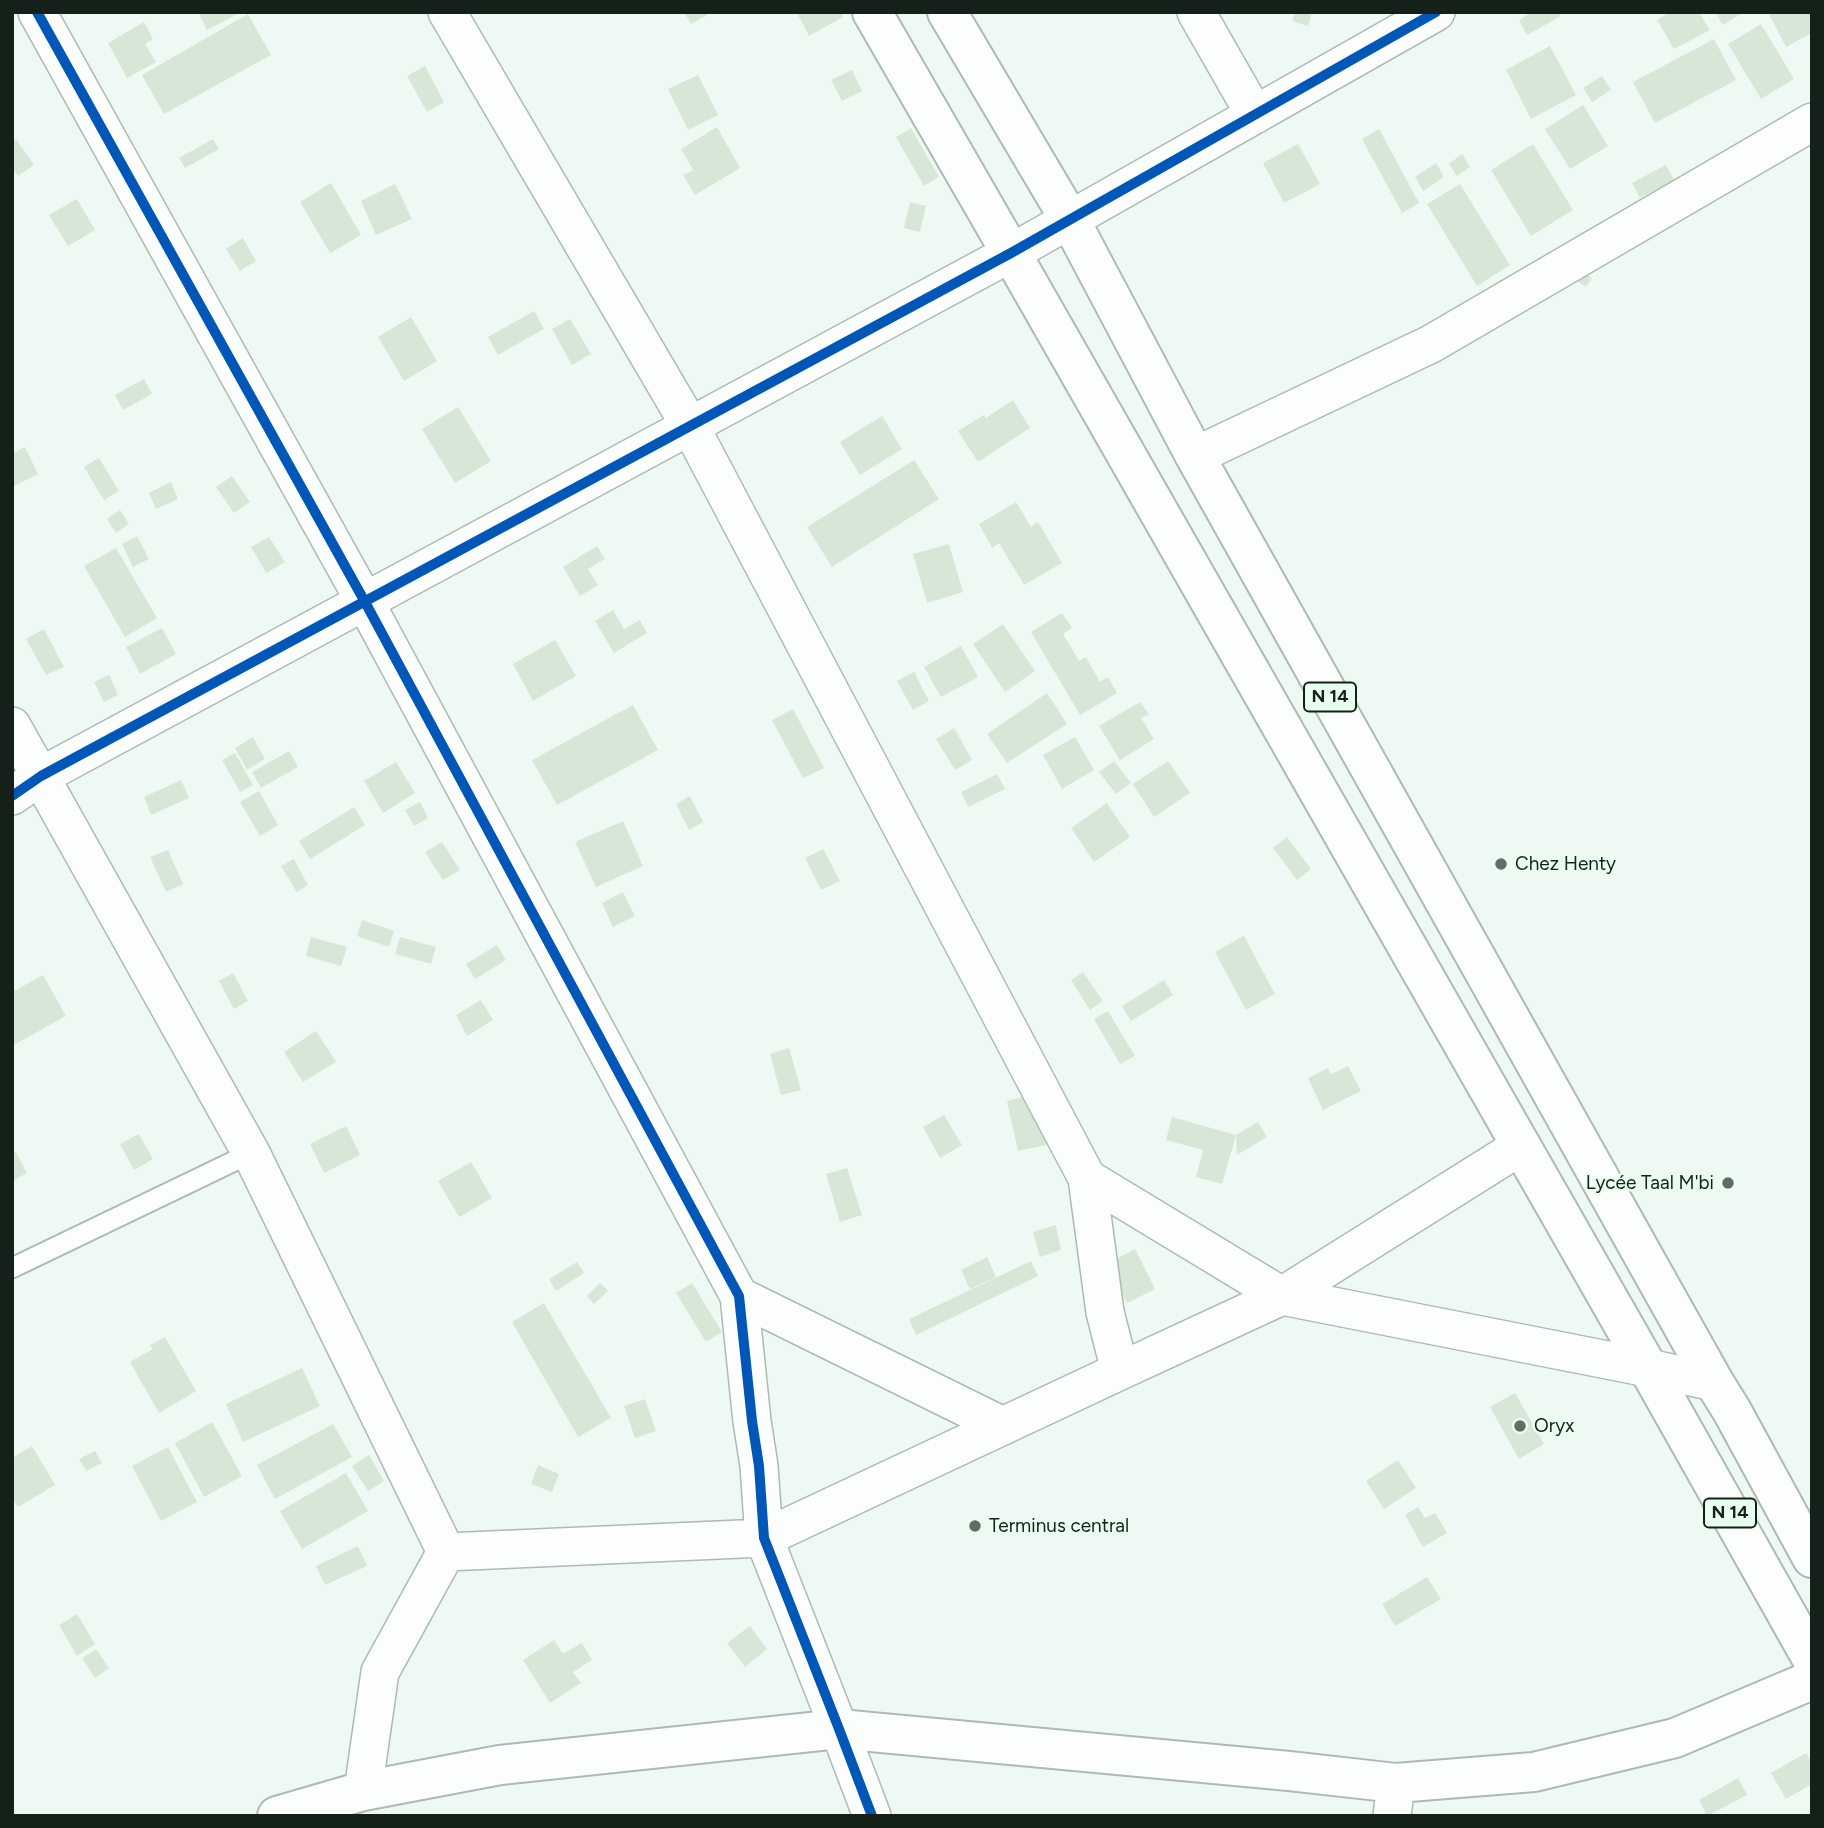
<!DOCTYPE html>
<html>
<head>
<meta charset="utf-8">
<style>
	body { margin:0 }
	#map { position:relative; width:1824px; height:1828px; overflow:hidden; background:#edf9f2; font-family:Figtree,sans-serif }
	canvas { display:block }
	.frame { position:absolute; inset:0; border:14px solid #132119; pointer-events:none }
</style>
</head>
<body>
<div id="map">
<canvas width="1824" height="1828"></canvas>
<div class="frame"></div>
</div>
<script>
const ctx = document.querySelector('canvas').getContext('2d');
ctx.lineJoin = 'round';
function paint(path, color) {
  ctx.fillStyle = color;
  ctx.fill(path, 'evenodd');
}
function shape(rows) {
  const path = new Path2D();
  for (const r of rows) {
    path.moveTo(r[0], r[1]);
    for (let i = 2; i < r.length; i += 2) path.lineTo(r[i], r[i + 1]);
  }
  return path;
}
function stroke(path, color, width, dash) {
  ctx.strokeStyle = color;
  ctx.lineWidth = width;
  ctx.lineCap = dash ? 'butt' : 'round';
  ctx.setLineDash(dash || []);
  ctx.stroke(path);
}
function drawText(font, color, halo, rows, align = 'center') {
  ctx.font = font + ' Figtree,sans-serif';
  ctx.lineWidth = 5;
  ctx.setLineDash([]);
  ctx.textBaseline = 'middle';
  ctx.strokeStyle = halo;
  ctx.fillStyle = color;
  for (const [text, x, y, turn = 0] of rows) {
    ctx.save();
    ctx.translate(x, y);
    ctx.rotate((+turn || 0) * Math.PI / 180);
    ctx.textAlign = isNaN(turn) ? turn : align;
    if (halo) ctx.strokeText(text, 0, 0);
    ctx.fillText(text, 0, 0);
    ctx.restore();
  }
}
paint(shape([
	[203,12,241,12,207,30,199,14],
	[684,12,706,12,707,15,691,24],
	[799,12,841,12,843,17,809,36,797,13],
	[1295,12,1312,12,1308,26,1292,21],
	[1532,12,1559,12,1561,16,1527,35,1519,20],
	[1670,12,1699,12,1710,30,1674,49,1657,20],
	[1715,12,1744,12,1723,25],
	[1768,12,1812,12,1812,33,1786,47],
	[248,14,271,55,164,114,142,75],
	[144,22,153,39,145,44,156,62,127,78,108,43],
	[1761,24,1794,79,1761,99,1728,44],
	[1714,39,1736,80,1655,123,1633,82],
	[1550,46,1576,95,1531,119,1506,70],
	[425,66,444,102,427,112,407,76],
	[852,70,862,91,842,101,831,80],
	[698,75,718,115,688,130,668,89],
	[1602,76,1611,90,1592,102,1583,88],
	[1583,105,1608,146,1570,169,1545,129],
	[717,127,740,168,695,195,683,175,693,170,681,149],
	[911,128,939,177,924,186,896,137],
	[1379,129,1419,203,1402,213,1362,139],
	[16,139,34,165,18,176,12,168,12,142],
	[213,139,219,149,185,168,179,158],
	[1298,144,1320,184,1284,203,1263,163],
	[1533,144,1573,210,1531,236,1491,170],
	[1462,154,1470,167,1457,176,1449,164],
	[1436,163,1444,177,1423,191,1415,177],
	[1666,165,1674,180,1640,198,1632,183],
	[331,183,361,235,330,253,300,202],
	[395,184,412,219,376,235,361,201],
	[1460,184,1510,265,1477,286,1427,204],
	[77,199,95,230,68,246,49,215],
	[910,202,926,206,920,232,904,228],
	[243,238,256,261,240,271,226,249],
	[1578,269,1592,278,1586,287,1572,278],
	[534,311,544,329,498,355,488,337],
	[411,317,437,361,404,381,378,337],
	[570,319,591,354,572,365,552,329],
	[144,379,152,394,123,410,115,395],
	[1013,400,1030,428,978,462,958,431,984,415,986,418],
	[458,407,491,461,455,483,422,429],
	[882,416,902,449,860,475,840,442],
	[25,447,38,474,12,487,12,454],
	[99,458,119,491,104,500,84,467],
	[914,460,939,499,832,567,807,527],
	[232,476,250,502,234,513,216,487],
	[171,482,178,499,156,509,149,493],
	[1016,502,1031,527,1038,522,1062,563,1024,585,999,543,992,548,979,524],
	[120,510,129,524,116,533,107,519],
	[137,536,149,559,133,567,122,544],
	[269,537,285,562,266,573,251,547],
	[949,544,963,592,927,603,913,554],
	[597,546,605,559,588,569,598,585,580,596,563,567],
	[116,548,157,618,125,637,84,566],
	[613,610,624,629,640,620,647,633,614,653,595,621],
	[1062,613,1072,628,1063,634,1079,661,1086,657,1100,682,1108,677,1117,693,1080,715,1031,632],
	[1003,624,1035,671,1005,692,973,644],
	[162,628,176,654,140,674,126,647],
	[44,629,64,667,46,675,26,639],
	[555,640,576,676,533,701,513,664],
	[961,646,978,677,941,697,924,667],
	[914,672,929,701,913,710,897,681],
	[109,675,118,695,104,702,94,682],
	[1047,693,1067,724,1007,763,987,734],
	[1140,702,1149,714,1141,718,1154,739,1120,760,1099,726],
	[633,705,658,750,557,805,532,760],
	[793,709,824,768,803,778,772,720],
	[954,728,972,760,955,770,936,739],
	[253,737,265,759,247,770,235,748],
	[1075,737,1094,770,1062,789,1043,755],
	[289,751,298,767,261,788,252,772],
	[235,753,253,785,240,792,222,760],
	[1114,761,1131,783,1116,794,1099,772],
	[1168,761,1190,793,1154,817,1133,784],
	[396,762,415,793,383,813,364,781],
	[997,774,1005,789,968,807,961,792],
	[181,780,189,798,151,815,144,797],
	[259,791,278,825,260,836,240,802],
	[690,796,703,822,689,830,676,804],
	[420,802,428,818,414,826,405,810],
	[1107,803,1130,837,1094,862,1071,828],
	[354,807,365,825,310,859,299,841],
	[623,821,643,866,596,887,575,842],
	[1287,837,1311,869,1297,880,1273,848],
	[442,842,460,870,443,880,425,852],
	[823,849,840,881,821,890,805,858],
	[168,850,183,884,166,892,150,857],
	[294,859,308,885,297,892,281,866],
	[623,892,635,916,613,927,602,903],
	[362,920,394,931,389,947,357,936],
	[1244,936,1275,994,1246,1010,1215,952],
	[311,937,347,947,341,966,306,956],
	[400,937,436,947,431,964,395,954],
	[497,945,506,960,475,979,466,964],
	[1083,972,1103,1001,1090,1010,1071,980],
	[233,973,248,1001,234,1009,219,981],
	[43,975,66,1016,12,1046,12,992],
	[1164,980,1173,995,1131,1021,1122,1006],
	[481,1000,493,1020,467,1036,456,1015],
	[1108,1011,1135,1056,1120,1064,1094,1019],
	[316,1031,336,1062,303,1082,284,1052],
	[789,1048,801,1090,781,1095,770,1054],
	[1348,1066,1361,1091,1323,1110,1308,1078,1328,1068,1331,1074],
	[1034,1094,1046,1145,1018,1151,1007,1101],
	[944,1115,962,1145,940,1158,923,1127],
	[1172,1117,1236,1135,1222,1184,1196,1177,1203,1150,1166,1140],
	[1258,1122,1267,1137,1237,1155,1236,1135],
	[346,1126,360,1155,324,1173,310,1144],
	[139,1134,153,1159,134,1170,120,1144],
	[16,1152,27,1173,12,1181,12,1154],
	[471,1162,492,1198,459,1217,438,1181],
	[847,1168,862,1215,840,1222,826,1174],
	[1056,1225,1061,1250,1040,1257,1033,1232],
	[1135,1249,1155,1289,1127,1303,1108,1263],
	[987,1257,996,1277,970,1289,961,1270],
	[1031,1261,1038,1276,916,1335,909,1319],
	[577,1262,584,1273,556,1291,549,1279],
	[600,1283,608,1291,594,1304,587,1296],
	[692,1283,722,1332,706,1342,676,1293],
	[544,1303,611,1418,578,1437,512,1322],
	[165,1337,196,1391,159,1413,130,1362,153,1349,150,1345],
	[302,1368,320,1406,243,1442,226,1404],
	[1515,1393,1544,1444,1519,1459,1490,1407],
	[645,1399,656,1431,635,1438,624,1406],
	[212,1422,242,1476,204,1497,175,1443],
	[333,1424,352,1457,275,1499,257,1465],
	[32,1446,55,1485,18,1507,12,1498,12,1458],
	[168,1447,197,1502,161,1521,132,1466],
	[95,1451,102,1463,86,1471,79,1459],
	[369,1455,384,1481,368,1491,352,1466],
	[1398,1460,1416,1488,1384,1509,1366,1481],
	[538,1465,559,1474,552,1492,531,1484],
	[346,1473,368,1511,302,1549,280,1511],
	[1418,1507,1425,1518,1435,1513,1447,1533,1423,1547,1405,1515],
	[358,1546,367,1566,325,1585,316,1566],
	[1427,1577,1441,1599,1395,1626,1382,1604],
	[77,1614,95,1644,77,1656,59,1625],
	[750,1626,767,1649,745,1667,727,1643],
	[554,1640,563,1654,582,1643,592,1660,573,1672,581,1683,550,1703,523,1660],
	[96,1649,109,1668,95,1678,82,1658],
	[1806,1753,1812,1763,1812,1784,1786,1799,1771,1773],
	[1738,1778,1747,1795,1707,1816,1699,1800]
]), '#d7e7d7');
const lane = shape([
	[12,1268,251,1153]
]);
const street = shape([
	[37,12,365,602,739,1296,752,1421,759,1466,764,1538,839,1729,872,1816],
	[447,12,690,426,1087,1178,1105,1312,1120,1371],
	[1196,12,1255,115],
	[1195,456,1431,344,1812,122],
	[12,726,251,1153,446,1552],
	[12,796,41,776,1011,253,1436,12],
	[1087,1178,1282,1296,1521,1146],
	[739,1296,1003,1426],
	[363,1791,380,1672,446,1552,764,1538,1120,1371,1282,1296,1648,1368,1714,1382],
	[1392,1816,1396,1783]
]);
const secondary = shape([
	[277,1816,363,1791,500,1765,839,1729,1289,1771,1396,1783,1534,1772,1675,1738,1812,1680]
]);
const primary = shape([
	[872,12,1011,253,1648,1368,1812,1659],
	[947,12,1070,220,1195,456,1714,1382,1732,1411,1812,1558]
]);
stroke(lane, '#adbab3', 23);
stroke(street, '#adbab3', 40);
stroke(secondary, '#adbab3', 42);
stroke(primary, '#adbab3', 42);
stroke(lane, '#fcfefd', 19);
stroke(street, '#fcfefd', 37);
stroke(secondary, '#fcfefd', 38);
stroke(primary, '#fcfefd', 38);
stroke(shape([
	[37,12,365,602,739,1296,752,1421,759,1466,764,1538,839,1729,872,1816],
	[12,796,41,776,1011,253,1436,12]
]), '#0057b8', 10);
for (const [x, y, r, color] of [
	[1501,864,7,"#5f6d65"],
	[1728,1183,7,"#5f6d65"],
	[1520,1426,7,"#5f6d65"],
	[975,1526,7,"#5f6d65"]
]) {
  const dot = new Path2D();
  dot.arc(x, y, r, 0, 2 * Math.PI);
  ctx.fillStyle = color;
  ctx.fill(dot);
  stroke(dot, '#e8fef1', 2.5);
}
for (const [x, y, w] of [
	[1330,697,52],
	[1730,1513,52]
]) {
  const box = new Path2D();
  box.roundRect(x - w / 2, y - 14.5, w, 29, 5);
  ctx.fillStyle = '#e8fef1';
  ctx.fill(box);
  stroke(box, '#132119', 2);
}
drawText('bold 18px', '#132119', null, [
	["N 14",1330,697],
	["N 14",1730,1513]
]);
drawText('19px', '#132119', '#e8fef1', [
	["Chez Henty",1515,864],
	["Lycée Taal M'bi",1714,1183,"right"],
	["Oryx",1534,1426],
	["Terminus central",989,1526]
], 'left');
</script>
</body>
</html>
